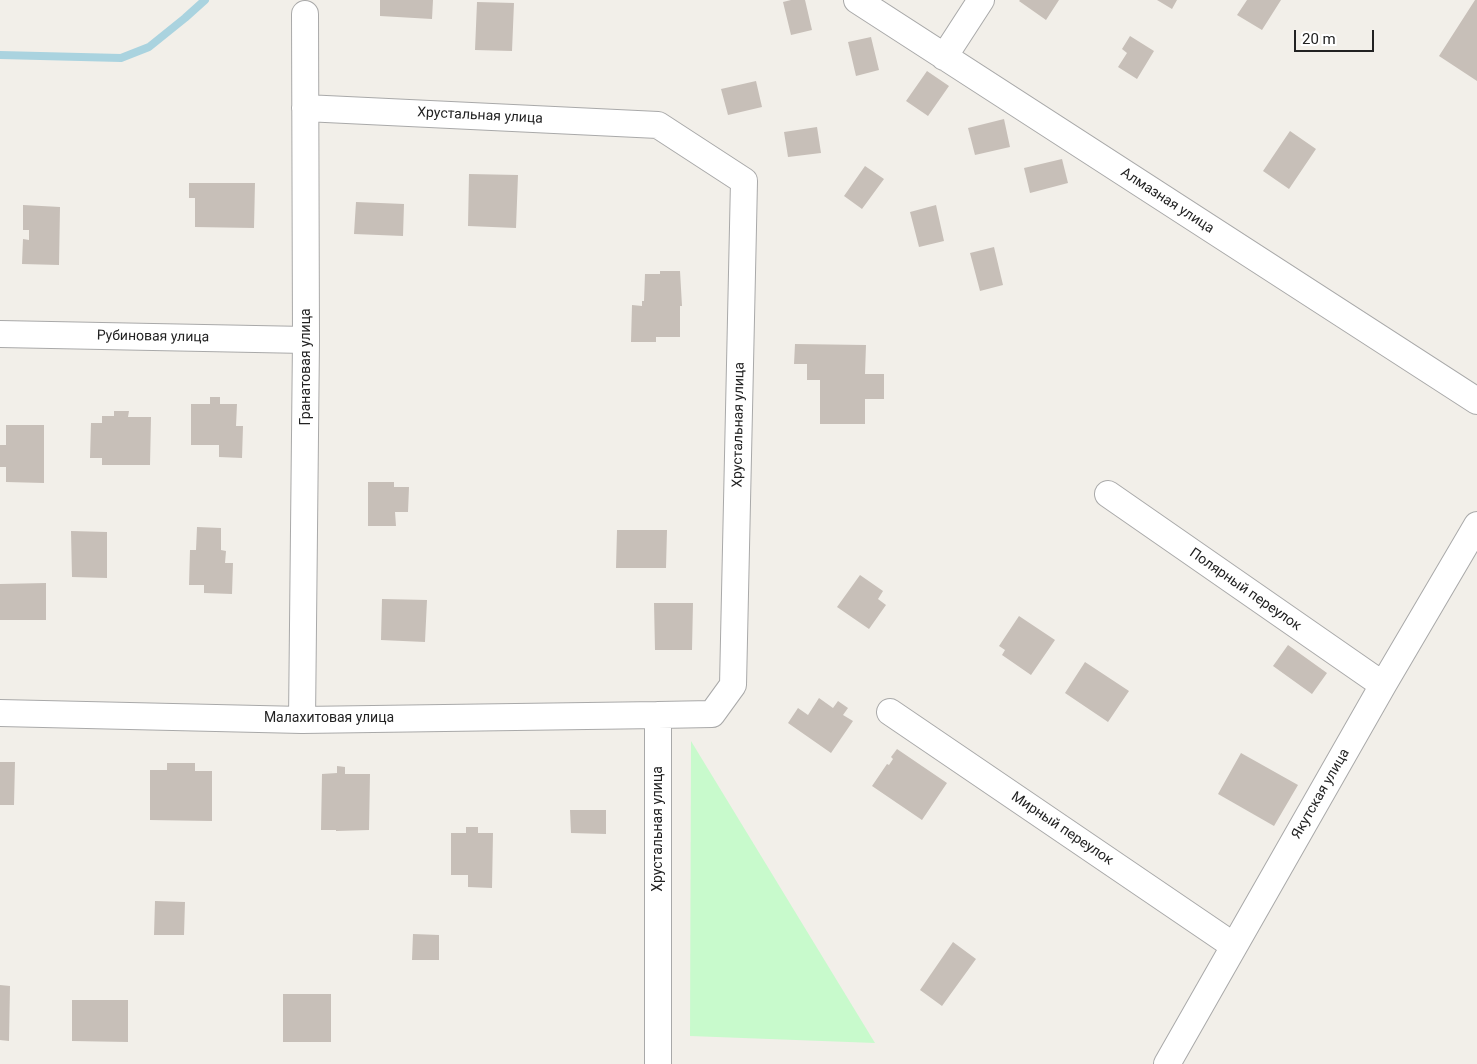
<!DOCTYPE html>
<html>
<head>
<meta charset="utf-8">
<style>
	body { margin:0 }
	#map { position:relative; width:1477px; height:1064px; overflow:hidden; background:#f2efe9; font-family:Roboto,sans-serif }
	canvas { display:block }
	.scale { position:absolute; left:1294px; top:30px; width:80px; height:22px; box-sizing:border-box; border:2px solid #222; border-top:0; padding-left:6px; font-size:15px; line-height:18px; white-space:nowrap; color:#222; -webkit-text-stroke:4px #fff; paint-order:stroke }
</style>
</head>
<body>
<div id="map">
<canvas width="1477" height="1064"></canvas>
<div class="scale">20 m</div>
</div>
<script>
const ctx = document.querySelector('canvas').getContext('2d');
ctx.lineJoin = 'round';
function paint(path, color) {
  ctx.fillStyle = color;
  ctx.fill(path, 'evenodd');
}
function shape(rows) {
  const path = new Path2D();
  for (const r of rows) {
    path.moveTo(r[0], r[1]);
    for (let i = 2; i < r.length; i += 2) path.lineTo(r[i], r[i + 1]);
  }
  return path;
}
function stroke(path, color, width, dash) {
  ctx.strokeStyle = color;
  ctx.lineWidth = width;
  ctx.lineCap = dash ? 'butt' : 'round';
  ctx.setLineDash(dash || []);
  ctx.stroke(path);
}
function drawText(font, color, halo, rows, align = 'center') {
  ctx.font = font + ' Roboto,sans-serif';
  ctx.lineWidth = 4.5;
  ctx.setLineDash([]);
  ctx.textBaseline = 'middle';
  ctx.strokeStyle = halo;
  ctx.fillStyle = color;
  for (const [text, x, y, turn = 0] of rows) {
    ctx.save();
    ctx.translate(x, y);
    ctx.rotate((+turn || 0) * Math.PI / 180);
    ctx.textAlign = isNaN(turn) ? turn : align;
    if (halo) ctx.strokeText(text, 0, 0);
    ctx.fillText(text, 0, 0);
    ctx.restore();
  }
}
paint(shape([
	[691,741,875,1043,690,1036]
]), '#c8facc');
stroke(shape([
	[0,55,121,58,149,47,185,18,205,0]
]), '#aad3df', 8);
paint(shape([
	[380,0,433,0,432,19,380,16],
	[791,0,805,0,812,30,791,35,783,2],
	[1020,0,1059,0,1046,20,1019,1],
	[1157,0,1177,0,1172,9],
	[1247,0,1281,0,1262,30,1237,15],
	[1475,0,1477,0,1477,81,1439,56],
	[477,2,514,3,512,51,475,50],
	[1130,36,1154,51,1137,79,1118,67,1127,53,1122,49],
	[871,37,879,70,856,76,848,42],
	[927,71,949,86,928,116,906,101],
	[756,81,762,107,728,115,721,89],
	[1004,119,1010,147,975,155,968,128],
	[817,127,821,153,788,157,784,132],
	[1290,131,1316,149,1289,189,1263,171],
	[1062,159,1068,183,1030,193,1024,168],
	[865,166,884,179,862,209,844,196],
	[469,174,518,175,516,228,468,226],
	[189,183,255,183,254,228,195,227,195,198,189,198],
	[356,202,404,204,403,236,354,234],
	[23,205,60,207,59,265,22,264,23,239,29,240,29,230,23,230],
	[936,205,944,241,919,247,910,212],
	[994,247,1003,285,980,291,970,253],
	[660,271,680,271,682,306,680,306,680,337,656,337,656,342,631,342,632,305,642,306,642,301,644,301,645,274,660,274],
	[795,344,866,345,865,374,884,374,884,399,865,399,865,424,820,424,820,380,807,380,807,364,794,364],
	[210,397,220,397,220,404,237,404,236,426,243,426,242,458,219,457,219,445,191,445,191,404,210,404],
	[114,411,129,411,128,417,151,417,150,465,102,465,102,458,90,458,91,423,102,423,102,416,114,416],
	[6,425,44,425,44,483,6,482,6,467,0,467,0,445,6,445],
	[368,482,394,482,394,487,409,487,408,512,395,512,396,526,368,526],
	[197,527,221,528,221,550,226,551,225,563,233,563,232,594,204,593,204,585,189,585,190,550,196,550],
	[617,530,667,530,666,568,616,568],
	[71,531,107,532,107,578,72,577],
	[860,575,883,591,878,599,886,605,869,629,837,607],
	[46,583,46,620,0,620,0,584],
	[382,599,427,600,425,642,381,640],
	[654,603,693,603,692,650,655,650],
	[1019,616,1055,640,1031,675,1002,655,1005,650,999,646],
	[1288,645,1327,673,1312,694,1273,666],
	[1085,662,1129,691,1108,722,1065,693],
	[819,698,833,708,838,701,848,708,843,715,853,721,831,753,788,723,798,708,808,715],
	[897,749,947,783,922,820,872,786,887,764,889,765,893,759,891,757],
	[1241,753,1298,785,1274,826,1218,794],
	[0,762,15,762,14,805,0,805],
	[167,763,195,763,195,771,212,771,212,821,150,820,150,770,167,770],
	[337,766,345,767,345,774,370,774,369,830,336,831,336,830,321,830,322,774,337,773],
	[570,810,606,810,606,834,571,833],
	[466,827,478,827,478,833,493,833,492,888,468,887,468,875,451,875,451,833,466,833],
	[155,901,185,902,184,935,154,935],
	[413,934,439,935,439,960,412,960],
	[953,942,976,959,942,1006,920,990],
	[0,985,10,986,9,1041,0,1040],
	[283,994,331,994,331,1042,283,1042],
	[72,1000,128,1000,128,1042,72,1041]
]), '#c7bfb8');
const street = shape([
	[857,0,1477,401],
	[944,57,981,0],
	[305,108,658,125,744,181,733,685,712,714,658,715,658,1064],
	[0,334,306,340],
	[1108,494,1383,685],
	[890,712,1234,946],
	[0,713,302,720,658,715],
	[302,720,306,340,305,14],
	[1167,1064,1383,685,1477,525]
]);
stroke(street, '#a9a9a9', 28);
stroke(street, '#fff', 26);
drawText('14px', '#222', '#fff', [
	["Хрустальная улица",480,116,3],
	["Алмазная улица",1167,201,33],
	["Рубиновая улица",153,337,1],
	["Гранатовая улица",306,367,-90],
	["Хрустальная улица",739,425,-89],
	["Полярный переулок",1245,590,35],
	["Малахитовая улица",329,718],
	["Якутская улица",1321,794,-60],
	["Хрустальная улица",658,829,-90],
	["Мирный переулок",1062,829,34]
]);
</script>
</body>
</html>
